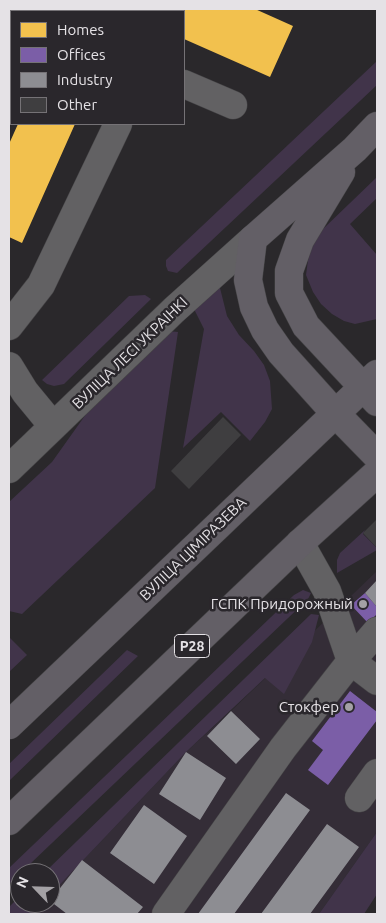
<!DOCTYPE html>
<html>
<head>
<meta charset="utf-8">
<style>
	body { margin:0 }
	#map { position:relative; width:386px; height:923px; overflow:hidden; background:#2a282b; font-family:Ubuntu,sans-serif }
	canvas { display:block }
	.frame { position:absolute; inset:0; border:10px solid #e5e2e6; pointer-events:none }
	.legend { position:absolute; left:10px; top:10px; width:175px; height:115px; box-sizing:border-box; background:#2a272c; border:1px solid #757276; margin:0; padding:6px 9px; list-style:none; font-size:15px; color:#e5e2e6 }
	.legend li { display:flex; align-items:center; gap:10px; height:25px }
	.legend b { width:25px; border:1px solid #757276 }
	.north { position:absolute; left:10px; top:863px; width:50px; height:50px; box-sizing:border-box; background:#2a272c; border:1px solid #757276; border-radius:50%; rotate:294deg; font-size:14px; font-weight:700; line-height:20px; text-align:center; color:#e5e2e6 }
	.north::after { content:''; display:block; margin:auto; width:18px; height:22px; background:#a4a1a5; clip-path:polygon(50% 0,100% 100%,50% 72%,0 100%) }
</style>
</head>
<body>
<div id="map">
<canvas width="386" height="923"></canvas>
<div class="frame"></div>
<ul class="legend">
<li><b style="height:14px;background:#f2c14e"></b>Homes</li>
<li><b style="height:14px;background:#7b5ea7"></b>Offices</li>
<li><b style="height:14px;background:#8d8d92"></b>Industry</li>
<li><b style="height:14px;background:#3f3e40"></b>Other</li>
</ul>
<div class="north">N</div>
</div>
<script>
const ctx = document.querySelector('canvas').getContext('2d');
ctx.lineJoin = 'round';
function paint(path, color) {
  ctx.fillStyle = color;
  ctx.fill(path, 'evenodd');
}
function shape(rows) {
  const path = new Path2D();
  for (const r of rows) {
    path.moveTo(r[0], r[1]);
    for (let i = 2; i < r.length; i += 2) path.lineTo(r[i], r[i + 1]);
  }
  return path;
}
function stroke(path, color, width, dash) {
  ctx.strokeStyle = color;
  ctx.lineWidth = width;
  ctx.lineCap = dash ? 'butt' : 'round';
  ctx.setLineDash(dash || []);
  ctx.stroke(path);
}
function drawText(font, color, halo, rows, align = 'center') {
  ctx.font = font + ' Ubuntu,sans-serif';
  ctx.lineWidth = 5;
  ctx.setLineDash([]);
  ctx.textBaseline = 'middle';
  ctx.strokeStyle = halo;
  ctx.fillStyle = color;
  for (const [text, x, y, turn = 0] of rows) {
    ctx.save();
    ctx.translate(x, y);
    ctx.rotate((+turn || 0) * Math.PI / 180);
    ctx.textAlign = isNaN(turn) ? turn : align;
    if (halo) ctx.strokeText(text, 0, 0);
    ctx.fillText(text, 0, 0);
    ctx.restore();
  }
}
paint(shape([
	[377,571,377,832,319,914,32,914,42,903,50,903,50,895,186,752,231,711]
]), '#342d37');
paint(shape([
	[377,61,377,85,177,273,168,271,166,266,166,260],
	[377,177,377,198,350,224,377,255,377,319,355,324,344,321,332,314,321,304,313,292,306,275,308,260,312,245,323,229],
	[219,284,227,316,239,335,254,351,264,365,270,381,272,409,265,422,250,441,221,412,183,448,204,329,194,309],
	[145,295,151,299,64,384,54,386,47,384,42,380,129,296],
	[168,331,178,332,155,488,22,614,9,611,9,502,52,462,89,410],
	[365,530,363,534,377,548,377,550,337,573,337,560,340,553],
	[303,590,311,593,308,599,9,884,9,868,294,595],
	[311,614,319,615,312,642,284,694,265,678,186,752,50,895,50,873,44,873],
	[9,637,27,655,9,672],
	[127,650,138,656,9,781,9,764],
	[377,832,377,894,364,914,319,914],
	[20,896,20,903,42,903,32,914,9,914,9,907]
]), '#41344a');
paint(shape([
	[69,9,255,9,293,26,270,77,184,39,184,11,68,11],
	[18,124,75,124,22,243,9,237,9,144]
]), '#f2c14e');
paint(shape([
	[365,593,377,607,377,614,368,623,351,605],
	[350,691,377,712,377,720,328,785,308,770,323,750,312,741]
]), '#7b5ea7');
paint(shape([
	[377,580,377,607,365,593],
	[231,711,260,739,236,764,207,736],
	[186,752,226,778,200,820,159,794],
	[286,793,310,810,234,914,198,914],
	[144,805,187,836,154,884,110,853],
	[327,824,359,847,310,914,261,914],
	[82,860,143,907,137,914,67,914,50,901]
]), '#8d8d92');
paint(shape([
	[223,417,241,435,189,489,171,471],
	[377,519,377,548,363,533]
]), '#3f3e40');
const minor = shape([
	[184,84,233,105],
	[9,326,41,285,118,124],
	[9,366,25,392,53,426],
	[9,469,174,310,253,239],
	[377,631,351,661,377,681],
	[359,798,377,773],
	[166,914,283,748,351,661,327,591,300,543]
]);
const major = shape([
	[377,126,355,149,253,239,248,280,254,307,265,330,281,353,335,413,377,456],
	[341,172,300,240,289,271,289,293,306,326,377,402],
	[9,725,377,374],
	[9,821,300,543,377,473]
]);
stroke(minor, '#454446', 29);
stroke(major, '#454446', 29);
stroke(minor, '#626163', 28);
stroke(major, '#635f66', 28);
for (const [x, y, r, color] of [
	[363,604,5,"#a4a1a5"],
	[349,707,5,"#a4a1a5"]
]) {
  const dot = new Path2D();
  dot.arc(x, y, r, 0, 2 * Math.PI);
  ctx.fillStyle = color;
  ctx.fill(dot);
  stroke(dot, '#2a272c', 2);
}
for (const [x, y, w] of [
	[192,646,35]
]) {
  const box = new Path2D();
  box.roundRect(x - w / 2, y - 11.5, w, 23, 4);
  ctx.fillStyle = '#2a272c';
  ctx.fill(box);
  stroke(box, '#e5e2e6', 1);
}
drawText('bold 14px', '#e5e2e6', null, [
	["Р28",192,646]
]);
drawText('15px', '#e5e2e6', '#2a272c', [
	["ВУЛІЦА ЛЕСІ УКРАІНКІ",130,353,-44],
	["ВУЛІЦА ЦІМІРАЗЕВА",193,549,-44]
]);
drawText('15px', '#e5e2e6', '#2a272c', [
	["ГСПК Придорожный",353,604],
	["Стокфер",339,707]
], 'right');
</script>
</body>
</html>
